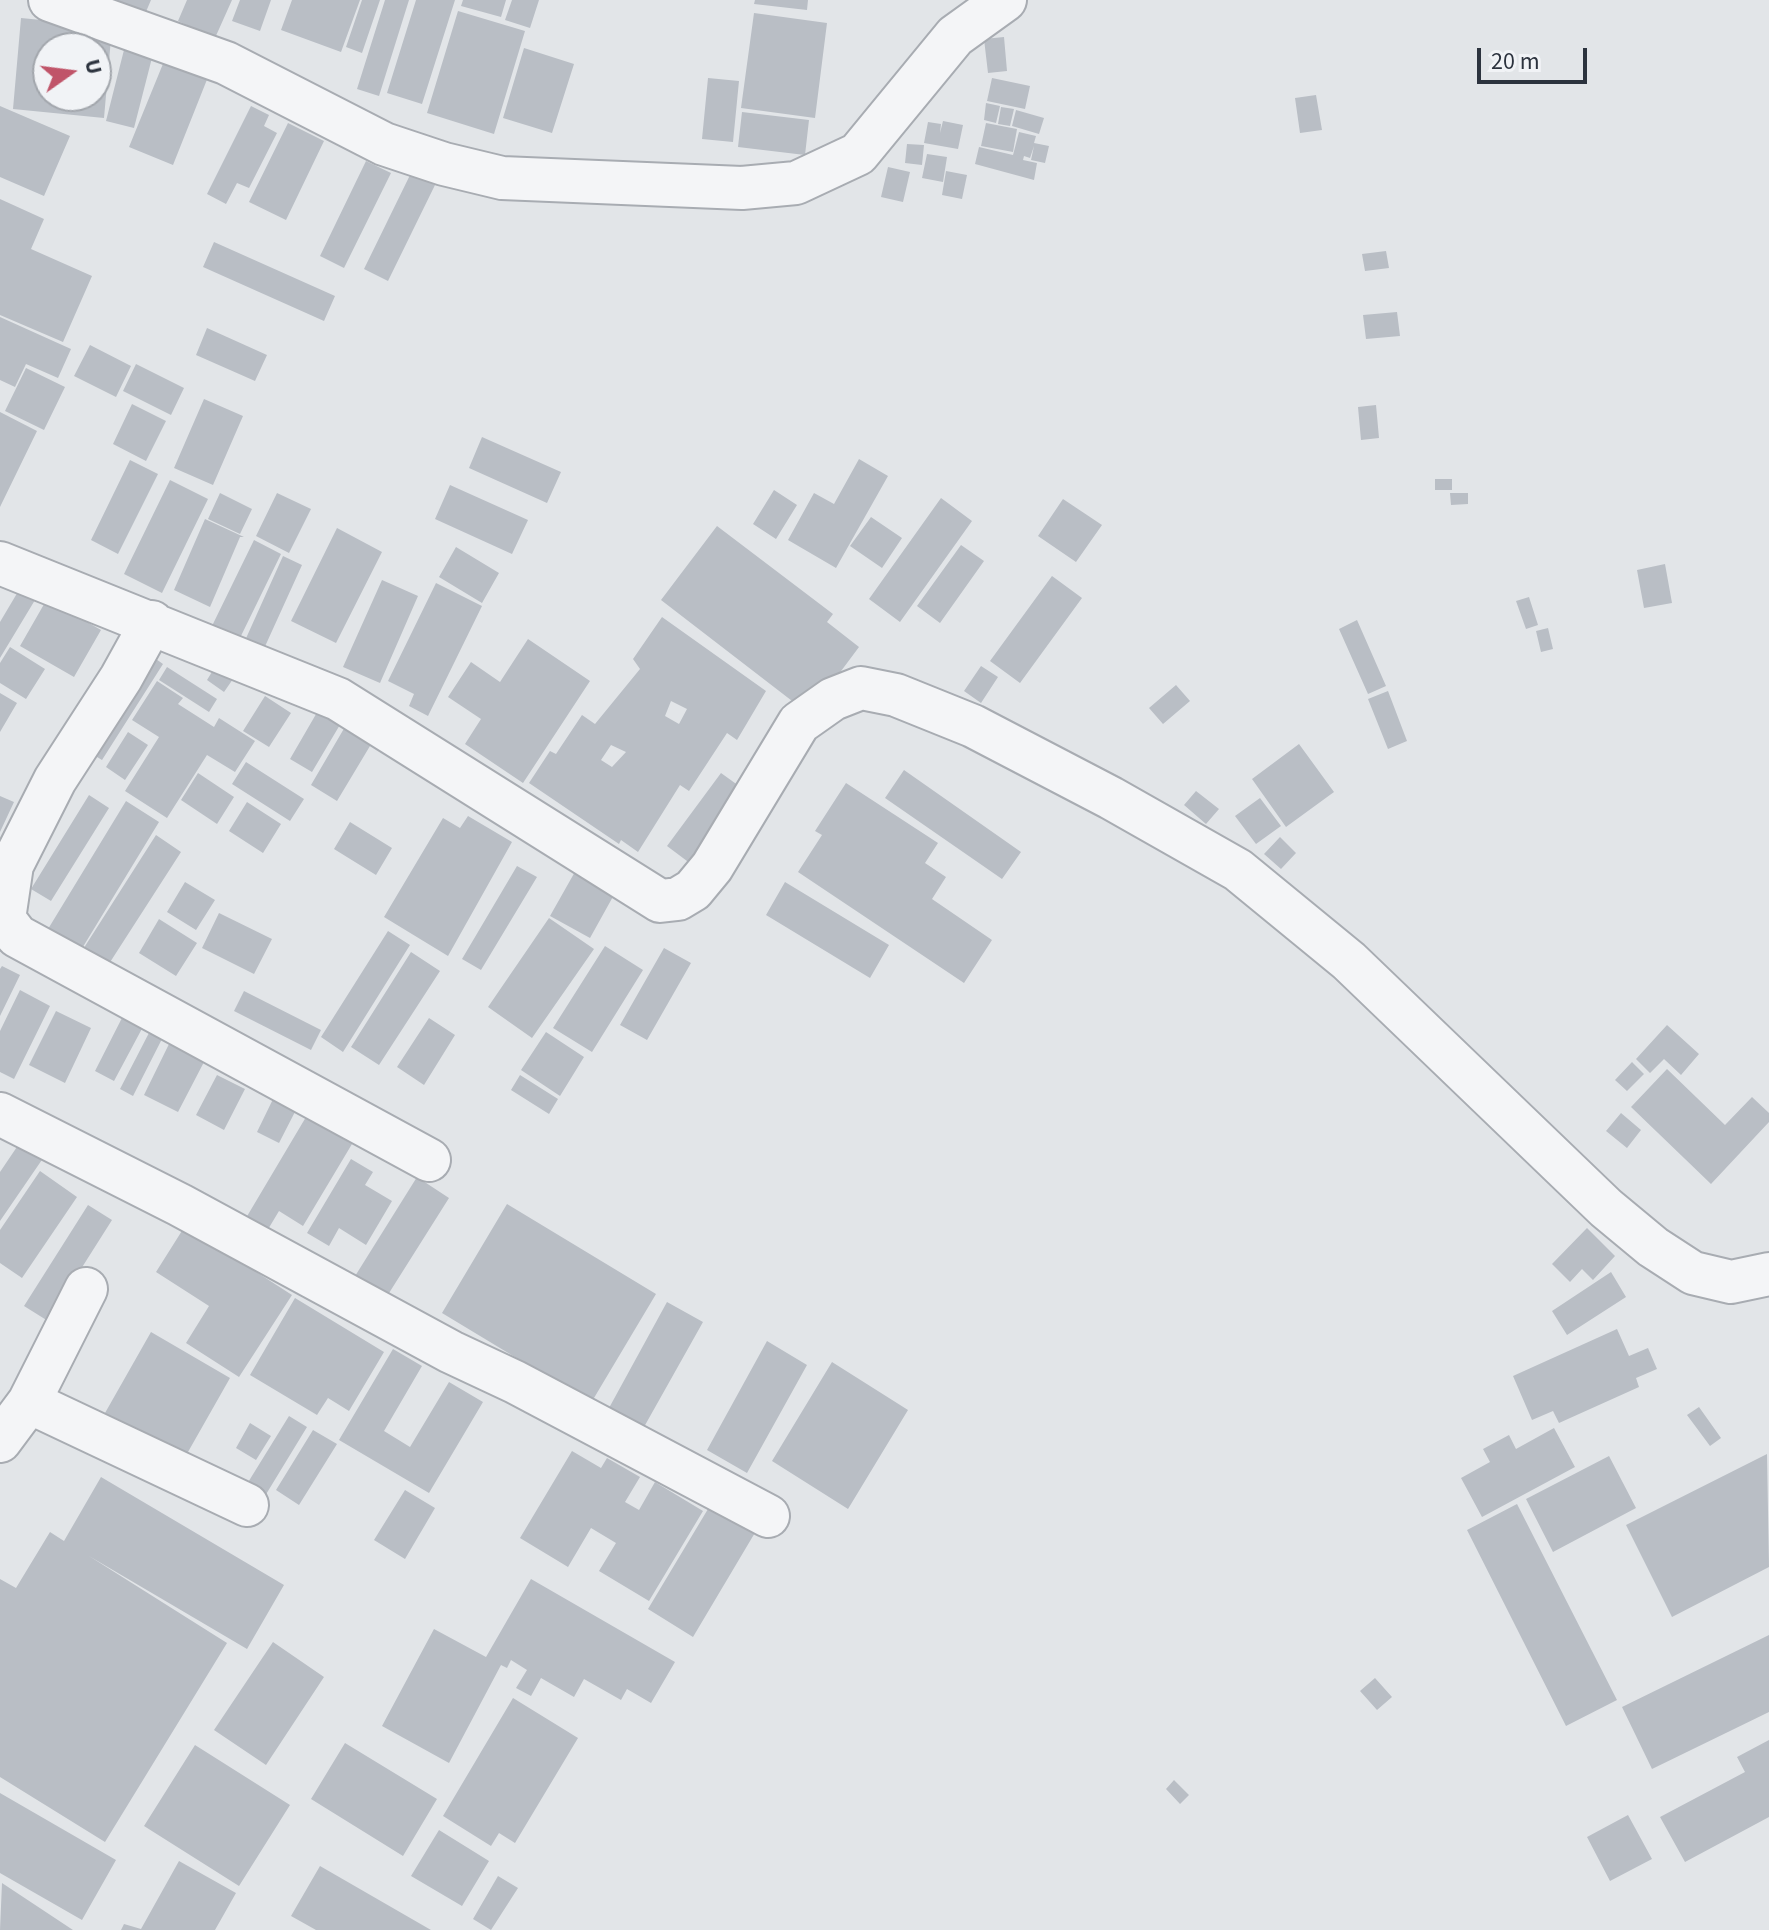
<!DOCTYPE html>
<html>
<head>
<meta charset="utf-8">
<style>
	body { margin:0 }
	#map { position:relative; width:1769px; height:1930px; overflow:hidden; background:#e2e5e8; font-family:"Source Sans 3",sans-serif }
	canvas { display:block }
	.north { position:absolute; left:32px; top:32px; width:80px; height:80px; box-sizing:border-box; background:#f1f3f6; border:2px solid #a2a6ac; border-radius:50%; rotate:76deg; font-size:22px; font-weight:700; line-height:32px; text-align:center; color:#2c333e }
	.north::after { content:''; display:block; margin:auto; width:28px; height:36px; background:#c05469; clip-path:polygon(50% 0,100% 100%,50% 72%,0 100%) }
	.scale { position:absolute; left:1477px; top:48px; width:110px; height:36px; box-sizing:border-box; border:4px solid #2c333e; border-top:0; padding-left:10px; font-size:24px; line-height:28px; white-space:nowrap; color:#2c333e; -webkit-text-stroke:6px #f1f3f6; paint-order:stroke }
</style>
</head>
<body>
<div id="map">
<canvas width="1769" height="1930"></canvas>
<div class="north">U</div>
<div class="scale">20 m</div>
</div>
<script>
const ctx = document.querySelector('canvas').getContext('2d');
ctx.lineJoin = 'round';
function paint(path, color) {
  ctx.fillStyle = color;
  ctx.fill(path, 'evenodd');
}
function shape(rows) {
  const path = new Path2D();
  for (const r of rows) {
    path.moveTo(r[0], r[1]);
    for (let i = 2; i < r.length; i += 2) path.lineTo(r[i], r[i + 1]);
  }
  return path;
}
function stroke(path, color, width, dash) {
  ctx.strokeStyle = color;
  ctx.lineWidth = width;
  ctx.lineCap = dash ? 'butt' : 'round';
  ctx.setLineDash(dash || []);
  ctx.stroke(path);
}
paint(shape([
	[93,0,151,0,142,21],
	[187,0,232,0,215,38,178,21],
	[240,0,271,0,260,31,232,21],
	[292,0,360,0,341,52,281,30],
	[362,0,380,0,362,53,346,47],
	[385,0,409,0,379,96,357,89],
	[416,0,455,0,422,104,387,93],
	[463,0,506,0,501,17,461,6],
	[512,0,539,0,530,28,505,20],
	[755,0,808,0,807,10,754,4],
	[458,11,525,31,494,134,427,113],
	[754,13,827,23,815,118,741,108],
	[21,18,112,27,104,118,13,109],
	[48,48,96,48,96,96,48,96],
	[1004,37,1007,71,988,73,984,39],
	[126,42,154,50,134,128,106,121],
	[524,48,574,64,552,133,503,118],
	[167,54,210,72,173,165,129,147],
	[708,78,739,81,733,142,702,139],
	[992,78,1030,86,1025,109,987,101],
	[1316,95,1322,130,1300,133,1295,98],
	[986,103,1000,106,996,123,984,120],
	[0,106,70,136,44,196,0,177],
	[251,106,269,115,264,126,277,133,249,188,237,183,226,204,207,194],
	[1001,107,1014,109,1010,126,998,124],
	[1016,110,1044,118,1039,134,1012,126],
	[742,112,809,120,805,155,738,147],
	[943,121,963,125,958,149,924,143,928,122,941,124,940,133],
	[288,123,324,141,286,220,249,202],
	[986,123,1017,129,1013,152,981,146],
	[1019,132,1036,136,1034,143,1049,146,1045,163,1031,160,1034,146,1030,158,1024,156,1023,160,1037,163,1034,180,975,164,979,147,1013,155],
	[907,144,924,145,922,165,905,163],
	[927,154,947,157,943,182,922,178],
	[366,161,391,173,344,268,320,256],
	[888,167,910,172,903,202,881,197],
	[946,171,967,175,962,199,942,195],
	[411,173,435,185,388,281,364,269],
	[0,199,44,219,31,249,92,276,63,342,0,315],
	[214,242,335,296,324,321,203,267],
	[1386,251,1389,268,1365,271,1362,254],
	[1397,312,1400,336,1366,339,1363,315],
	[0,317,71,349,58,378,26,364,15,387,0,380],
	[207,328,267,355,255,381,196,355],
	[90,345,131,366,116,397,74,376],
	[136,364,184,388,171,415,123,391],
	[26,368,65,387,44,430,5,411],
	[204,399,243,416,213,485,174,468],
	[132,404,166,421,146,461,113,444],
	[1376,405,1379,438,1361,440,1358,407],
	[0,412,37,431,0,507],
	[482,437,561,472,547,503,469,468],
	[859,459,888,476,836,568,788,540,814,493,834,504],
	[130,460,158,474,118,554,91,540],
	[1435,479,1452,479,1452,490,1435,490],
	[170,480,208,499,162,593,124,574],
	[450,485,528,520,512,554,435,519],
	[774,490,797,505,776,539,753,524],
	[220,493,252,509,240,534,208,519],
	[277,493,311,509,289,553,256,536],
	[1450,493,1468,493,1468,504,1451,505],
	[941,498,972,521,900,622,869,599],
	[1063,499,1102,525,1076,562,1038,536],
	[871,517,902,538,882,568,850,546],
	[205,519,244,537,240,537,210,607,174,590],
	[717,526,833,614,827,622,859,647,809,714,661,600],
	[337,528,382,552,336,643,291,621],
	[254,540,281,554,238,642,211,628],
	[961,545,984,561,940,623,917,606],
	[456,547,499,573,482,603,439,577],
	[283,556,302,565,262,653,243,645],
	[1665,564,1672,603,1644,608,1637,570],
	[1052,576,1082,598,1020,683,990,661],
	[382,580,418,596,380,683,343,667],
	[436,583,482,606,428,716,409,706,414,694,388,681],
	[19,590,35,600,0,658,0,622],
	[1529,597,1538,625,1526,629,1516,601],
	[47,599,101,630,74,677,20,646],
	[662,617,766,691,737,740,727,733,689,791,680,785,638,852,621,840,619,844,529,783,550,751,556,754,582,715,595,724,640,669,633,659],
	[671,701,687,709,679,724,665,716],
	[611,745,626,752,612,767,601,760],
	[1357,620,1386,686,1368,694,1339,629],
	[1548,628,1553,649,1541,652,1536,631],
	[528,639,590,681,523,783,465,744,481,719,448,697,471,662,500,682],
	[10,647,45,669,26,699,0,683,0,663],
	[146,652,163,664,102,760,84,749],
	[981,666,998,677,981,703,964,691],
	[167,667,217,699,209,712,159,680],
	[215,667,233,679,224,692,207,680],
	[157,681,183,698,178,704,214,727,219,718,255,741,235,772,207,755,167,818,125,791,159,737,132,720],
	[1176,685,1190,701,1163,724,1149,708],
	[1388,691,1407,741,1388,749,1368,699],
	[0,693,17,703,0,732],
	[265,696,291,713,269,747,243,731],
	[319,709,341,723,312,772,290,759],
	[349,720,376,736,337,801,311,785],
	[128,732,148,745,125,780,106,767],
	[1299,744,1334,792,1286,827,1252,779],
	[246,762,304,799,290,821,232,784],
	[904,770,1021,852,1002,879,885,798],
	[198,773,234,797,217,824,181,800],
	[721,773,746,791,691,864,667,846],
	[846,783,938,843,925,863,946,877,932,899,992,940,964,983,798,872,822,835,815,831],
	[1196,791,1219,809,1206,824,1184,805],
	[89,795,109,808,51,901,31,889],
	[0,796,14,802,0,832],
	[1260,798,1281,826,1256,844,1235,816],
	[126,801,159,822,78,955,45,934],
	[247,802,281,824,263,853,229,831],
	[468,816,512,842,448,956,384,917,443,818,460,828],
	[350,822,392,848,376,875,334,849],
	[156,835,181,852,105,970,80,954],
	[1280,837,1296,853,1281,869,1264,854],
	[517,866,537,877,481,970,462,959],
	[576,870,615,893,590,938,550,916],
	[185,882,215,900,196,930,167,912],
	[785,882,889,945,870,978,766,915],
	[219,913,272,939,254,974,202,948],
	[549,918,594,949,532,1038,488,1007],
	[159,919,197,943,176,976,139,953],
	[388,931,410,945,343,1052,321,1037],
	[605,946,643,970,592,1052,553,1028],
	[664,948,691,963,647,1040,620,1025],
	[411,952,440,971,379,1065,351,1047],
	[2,966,20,975,0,1016,0,969],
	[20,990,50,1006,14,1079,0,1072,0,1031],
	[244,991,321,1030,311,1050,234,1011],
	[56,1011,91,1028,65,1083,29,1065],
	[125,1012,145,1023,114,1081,95,1071],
	[429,1018,455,1035,424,1085,397,1067],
	[1667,1025,1699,1054,1681,1075,1664,1059,1650,1073,1636,1059],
	[151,1029,164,1035,133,1096,120,1089],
	[546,1032,584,1057,560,1096,521,1070],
	[169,1044,204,1062,178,1112,144,1095],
	[1632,1062,1644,1074,1627,1091,1615,1080],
	[1667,1069,1725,1125,1752,1097,1769,1113,1769,1122,1711,1184,1631,1107],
	[217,1075,245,1089,224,1130,196,1115],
	[520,1075,558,1099,549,1114,511,1090],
	[275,1095,298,1106,279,1143,257,1132],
	[1621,1113,1641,1130,1627,1148,1606,1131],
	[306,1117,352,1144,303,1226,279,1211,267,1231,246,1218],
	[25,1135,48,1151,0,1221,0,1172],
	[351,1159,373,1172,365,1185,392,1201,366,1245,339,1228,329,1246,307,1233],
	[40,1171,77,1197,22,1278,0,1263,0,1230],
	[417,1177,449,1198,384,1301,352,1281],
	[507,1204,656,1294,591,1403,442,1313],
	[88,1205,112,1220,48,1321,24,1306],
	[185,1226,292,1295,239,1377,186,1343,209,1306,156,1272],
	[1587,1228,1615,1256,1593,1280,1582,1269,1570,1282,1552,1264],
	[1611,1272,1626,1297,1567,1335,1552,1311],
	[295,1298,384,1352,349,1411,328,1398,317,1415,250,1375],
	[667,1302,703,1322,644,1427,609,1408],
	[1617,1329,1629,1356,1648,1348,1657,1369,1636,1378,1639,1387,1559,1423,1553,1411,1532,1420,1513,1376],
	[151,1332,230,1378,184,1459,105,1413],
	[767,1341,807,1365,747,1473,707,1450],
	[393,1349,422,1366,384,1431,410,1447,449,1382,483,1402,429,1493,339,1440],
	[832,1362,908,1410,848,1509,772,1461],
	[1699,1407,1721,1438,1710,1446,1687,1415],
	[289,1416,307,1427,265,1496,247,1484],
	[250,1423,271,1436,256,1460,236,1448],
	[1554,1428,1575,1467,1482,1517,1461,1478,1490,1462,1483,1449,1509,1435,1516,1449],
	[313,1430,337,1444,299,1505,276,1490],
	[572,1451,601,1468,607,1458,640,1477,625,1502,639,1510,655,1482,703,1511,649,1601,599,1571,616,1543,591,1528,568,1567,520,1538],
	[1767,1454,1769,1567,1672,1617,1626,1525],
	[1609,1456,1636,1508,1553,1552,1526,1499],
	[101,1477,284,1585,247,1649,89,1556,227,1643,105,1842,0,1777,0,1579,16,1588,50,1532,64,1541],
	[405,1490,435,1508,405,1559,374,1540],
	[711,1504,756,1531,693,1637,648,1609],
	[1517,1504,1617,1700,1566,1726,1467,1530],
	[531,1579,675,1662,651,1703,627,1689,621,1700,584,1679,574,1697,541,1678,531,1696,516,1688,527,1670,511,1660,507,1668,501,1665,449,1763,382,1726,434,1629,486,1657],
	[1769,1635,1769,1712,1652,1769,1622,1707],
	[273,1642,324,1677,266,1765,214,1730],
	[1375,1678,1392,1697,1377,1710,1360,1691],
	[513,1698,578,1738,515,1843,499,1833,491,1846,443,1816],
	[1769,1740,1769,1817,1685,1862,1660,1817,1745,1772,1737,1757],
	[345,1743,437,1799,403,1856,311,1799],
	[195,1745,290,1805,239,1886,144,1826],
	[1174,1780,1189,1795,1180,1804,1166,1789],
	[0,1793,116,1860,82,1920,0,1873],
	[1628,1815,1652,1859,1610,1881,1587,1837],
	[439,1830,489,1861,462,1906,411,1876],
	[179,1861,236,1893,215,1930,121,1930,124,1924,141,1929],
	[320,1866,431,1930,316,1930,291,1916],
	[498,1876,518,1888,491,1930,473,1919],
	[2,1883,73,1930,0,1930]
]), '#b9bec5');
const minor = shape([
	[50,0,226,63,384,144,444,164,502,178,742,188,796,183,858,154,955,36,1005,0],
	[0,563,338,699,660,901,678,899,693,890,712,867,799,723,833,699,861,688,896,695,973,726,1111,798,1238,870,1349,961,1606,1208,1653,1247,1693,1273,1731,1282,1769,1274],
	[152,622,121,678,55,780,12,865,4,919,17,936,429,1160],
	[0,1114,180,1205,451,1352,515,1382,768,1516],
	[29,1402,247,1505],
	[0,1441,29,1402,86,1289]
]);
stroke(minor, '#a8acb2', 46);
stroke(minor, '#f4f5f7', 42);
</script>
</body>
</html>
